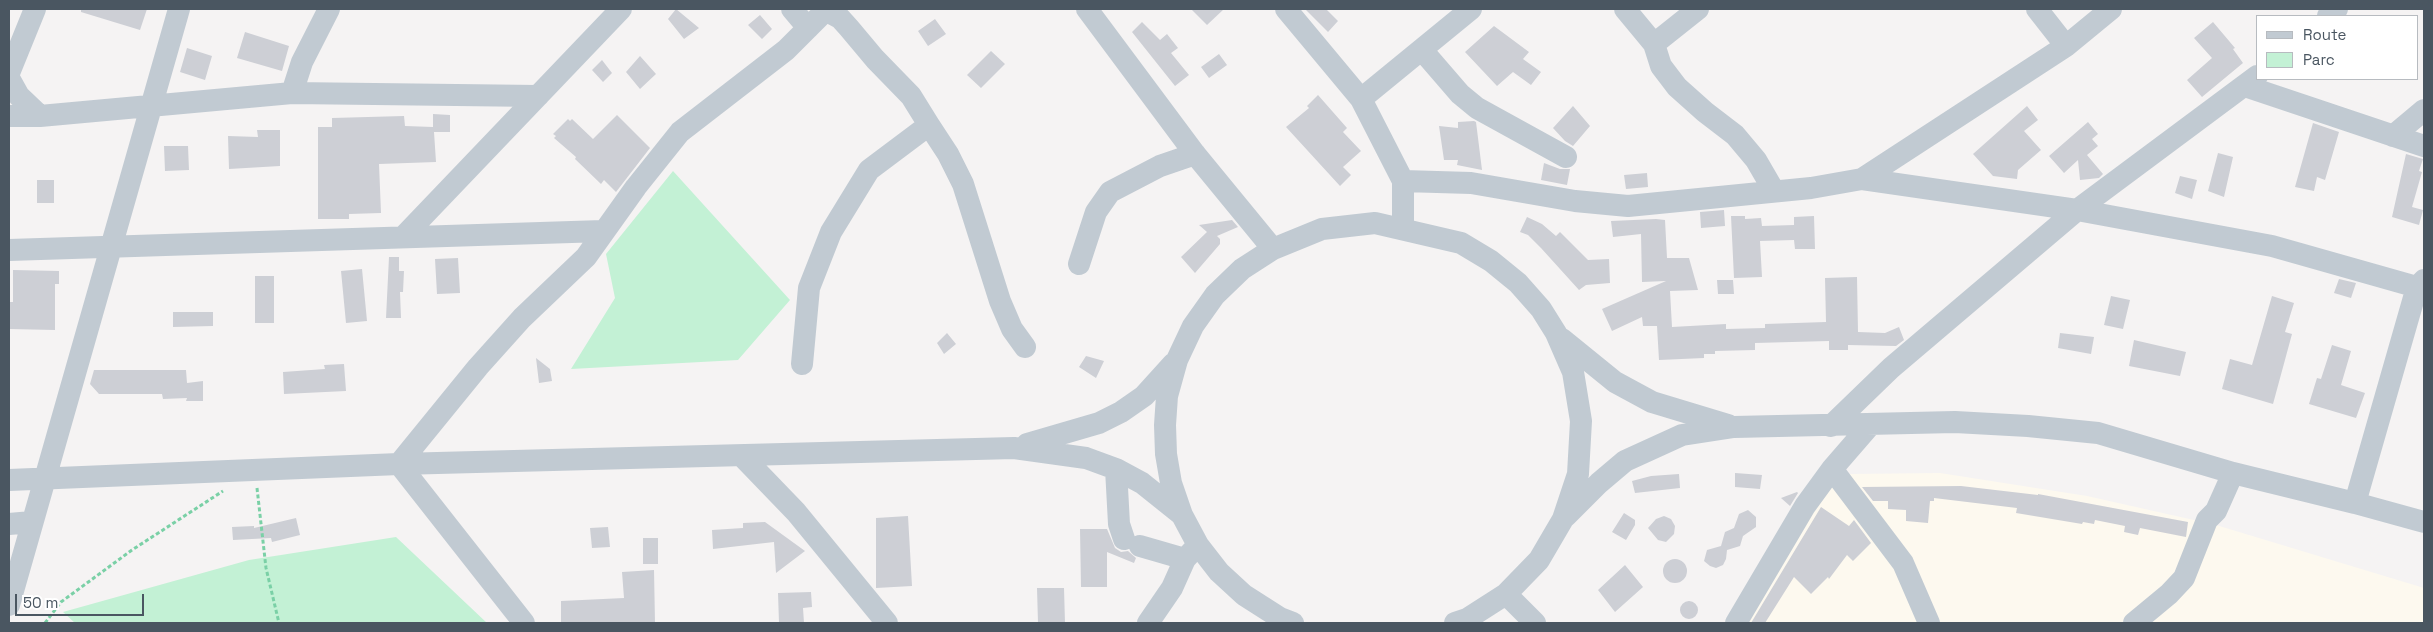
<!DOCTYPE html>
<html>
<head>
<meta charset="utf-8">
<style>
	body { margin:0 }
	#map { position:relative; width:2433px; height:632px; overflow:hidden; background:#f5f3f3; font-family:"Space Grotesk",sans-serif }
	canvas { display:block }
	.frame { position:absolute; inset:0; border:10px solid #4a5661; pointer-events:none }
	.legend { position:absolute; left:2256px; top:15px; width:162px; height:65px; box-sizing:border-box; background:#fff; border:1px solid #b7bbc0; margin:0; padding:6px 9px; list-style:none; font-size:15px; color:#4a5661 }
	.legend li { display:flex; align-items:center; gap:10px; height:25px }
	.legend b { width:25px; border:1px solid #b7bbc0 }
	.scale { position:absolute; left:15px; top:594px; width:129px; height:22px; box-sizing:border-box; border:2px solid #4a5661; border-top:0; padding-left:6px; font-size:15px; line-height:18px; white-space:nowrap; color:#4a5661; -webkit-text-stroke:4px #fff; paint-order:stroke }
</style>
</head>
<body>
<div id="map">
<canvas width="2433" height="632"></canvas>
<div class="frame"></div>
<ul class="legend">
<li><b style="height:6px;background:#c1cad2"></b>Route</li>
<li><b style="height:14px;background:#c3f1d5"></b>Parc</li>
</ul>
<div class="scale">50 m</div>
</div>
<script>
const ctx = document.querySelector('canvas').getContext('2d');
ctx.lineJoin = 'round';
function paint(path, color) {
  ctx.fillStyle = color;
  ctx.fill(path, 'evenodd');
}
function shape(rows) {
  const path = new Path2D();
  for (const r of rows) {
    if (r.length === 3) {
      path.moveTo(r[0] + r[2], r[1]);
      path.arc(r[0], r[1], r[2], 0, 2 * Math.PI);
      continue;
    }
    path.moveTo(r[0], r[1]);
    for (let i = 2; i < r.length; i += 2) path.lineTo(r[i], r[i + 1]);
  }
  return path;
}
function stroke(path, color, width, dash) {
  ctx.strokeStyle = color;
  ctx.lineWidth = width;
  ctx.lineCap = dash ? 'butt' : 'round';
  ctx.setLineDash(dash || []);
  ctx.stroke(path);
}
paint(shape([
	[1940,473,2087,496,2216,525,2424,588,2424,623,1740,623,1810,503,1850,474]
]), '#fdf9ef');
paint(shape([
	[673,171,790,300,738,360,571,369,615,298,606,254],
	[396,537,487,623,75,623,63,612,249,560]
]), '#c3f1d5');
paint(shape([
	[81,9,147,9,140,30,81,12],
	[676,9,699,28,684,39,668,19],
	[1191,9,1224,9,1207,25],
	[1305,9,1326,9,1338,21,1328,32],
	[760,15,772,29,762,39,748,25],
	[935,19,946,34,928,46,918,31],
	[1142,22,1160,40,1167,34,1178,48,1171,53,1189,75,1175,86,1132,32],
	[2213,22,2235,48,2233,49,2243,63,2202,97,2187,80,2212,58,2194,38],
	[1494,26,1529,52,1523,59,1541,72,1531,85,1513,72,1497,86,1465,52],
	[245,32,289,46,282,71,237,58],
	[187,48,212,56,205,80,180,72],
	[991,51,1005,64,981,88,967,75],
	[1219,54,1227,65,1209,78,1201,67],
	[640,56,656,74,640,89,626,72],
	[602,60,612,73,603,82,592,70],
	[1318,95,1347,128,1343,132,1361,151,1343,167,1351,175,1340,186,1286,127,1309,108,1307,106],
	[1573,106,1590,126,1573,146,1565,141,1553,128],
	[2027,106,2038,120,2024,131,2041,150,2018,170,2017,179,1993,176,1973,154],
	[433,114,450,115,450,132,434,132,436,162,379,164,381,213,349,214,349,219,318,219,318,127,332,127,332,118,404,116,405,126,433,127],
	[617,115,650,148,616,192,604,180,601,184,575,159,576,157,554,138,556,136,553,134,568,119,570,121,572,119,593,139],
	[1474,121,1476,122,1482,170,1457,165,1458,160,1444,160,1439,126,1458,128,1458,122],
	[2088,122,2098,134,2092,139,2098,146,2087,155,2103,174,2099,178,2080,180,2078,160,2064,173,2049,156],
	[2313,123,2339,132,2325,180,2317,177,2314,191,2295,187],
	[257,130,280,130,280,166,229,169,228,136,258,137],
	[164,146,188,146,189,170,165,171],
	[2218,153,2233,157,2224,197,2208,191],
	[2406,154,2423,159,2419,171,2422,172,2412,207,2423,210,2419,225,2392,217],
	[1544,163,1560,169,1570,169,1567,185,1541,180],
	[1647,173,1648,187,1626,189,1624,175],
	[2180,176,2197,180,2192,199,2175,193],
	[37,180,54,180,54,203,37,203],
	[1724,210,1725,226,1701,228,1700,212],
	[1731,216,1745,216,1745,219,1761,218,1762,226,1794,225,1794,217,1814,216,1815,249,1795,249,1794,240,1760,241,1762,277,1734,278],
	[1527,217,1542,224,1556,236,1560,232,1588,260,1609,259,1610,283,1586,285,1579,290,1541,248,1528,235,1520,232],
	[1656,219,1665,220,1667,258,1689,258,1698,290,1670,291,1672,327,1726,324,1726,329,1765,328,1765,324,1826,322,1825,278,1857,277,1858,332,1885,333,1899,327,1904,340,1896,346,1848,345,1848,350,1829,350,1829,341,1755,343,1755,350,1715,351,1715,354,1704,354,1704,358,1659,360,1657,326,1643,326,1642,317,1612,331,1602,309,1666,281,1642,282,1641,234,1613,237,1611,221],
	[1232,220,1238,227,1217,236,1220,239,1220,244,1195,273,1181,257,1207,232,1199,225],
	[389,257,399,257,399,271,404,271,403,292,400,292,401,318,386,318],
	[458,258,460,293,437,294,435,259],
	[362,269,367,321,346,323,341,271],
	[13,270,59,271,59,284,55,284,55,330,9,329,9,302,13,302],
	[255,276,274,276,274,323,255,323],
	[2339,279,2356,283,2351,298,2334,293],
	[1717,280,1733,280,1734,294,1718,294],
	[2111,296,2130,300,2123,329,2104,325],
	[2272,296,2294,303,2285,332,2292,334,2273,404,2222,389,2230,359,2252,365],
	[173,312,213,312,213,326,173,327],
	[947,333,956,344,944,354,937,343],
	[2060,333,2094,337,2091,354,2058,348],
	[2134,340,2186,352,2180,376,2129,366],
	[2332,345,2351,351,2341,385,2365,393,2356,418,2309,404,2317,378,2321,379],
	[1086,356,1104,361,1096,378,1079,367],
	[536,358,550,369,552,381,539,383],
	[344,364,346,391,284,394,283,372,325,369,324,365],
	[94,370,186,370,187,383,203,381,203,401,186,401,187,398,163,399,162,394,99,394,90,384],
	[1735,473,1762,475,1760,489,1735,487],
	[1679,474,1680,488,1635,493,1632,481,1651,476],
	[1961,486,2038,495,2038,494,2188,522,2186,537,2140,528,2138,535,2124,532,2125,526,2095,520,2094,524,2083,522,2082,524,2016,513,2017,508,1934,498,1934,501,1930,501,1928,523,1906,521,1906,510,1888,509,1888,501,1873,501,1862,487],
	[1797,492,1798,493,1790,506,1781,498],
	[1821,507,1849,526,1854,520,1871,543,1853,561,1847,555,1829,579,1828,577,1811,594,1794,577,1765,623,1751,623],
	[1748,510,1756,517,1756,527,1743,536,1740,546,1727,550,1726,559,1723,565,1716,568,1710,566,1704,561,1707,550,1721,546,1725,532,1734,528,1739,514],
	[1624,513,1635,520,1635,525,1626,540,1612,532],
	[908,516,912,586,876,588,876,518],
	[1664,516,1671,519,1675,526,1674,534,1666,542,1658,540,1648,528,1656,519],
	[296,518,300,535,272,542,271,538,233,540,232,527,254,526,254,528],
	[765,522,805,551,776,573,774,542,713,549,712,530,743,528,743,523],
	[608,527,610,547,592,548,590,528],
	[1080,529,1107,529,1115,548,1121,552,1128,551,1136,558,1134,563,1107,552,1107,587,1081,587],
	[643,538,658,538,658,564,643,564],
	[1675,571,12],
	[1625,565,1643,587,1615,612,1598,590],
	[654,570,655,623,561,623,561,601,624,598,622,572],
	[1037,588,1064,588,1065,623,1038,623],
	[811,592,812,607,803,608,804,623,779,623,778,593],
	[1689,610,9]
]), '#cdcfd5');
stroke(shape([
	[257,488,266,568,279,623],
	[45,623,61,602,132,550,223,491]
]), '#7ad0a6', 3, [4, 2.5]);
stroke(shape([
	[792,9,808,28],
	[1087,9,1195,154,1273,249],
	[1286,9,1361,99,1403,181,1471,183,1575,201,1628,206,1811,188,1862,179,2077,210,2272,246,2424,289],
	[1625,9,1654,44,1661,66,1677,87,1705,112,1735,135,1756,160,1774,191],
	[2037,9,2066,46],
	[2328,16,2337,9],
	[1654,44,1698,9],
	[1422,50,1460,94,1477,108,1566,157],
	[9,73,35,9],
	[9,78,19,96,40,116],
	[2245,86,2424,146],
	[292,93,302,62,329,9],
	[1361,99,1471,9],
	[9,116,40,116,292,93,538,96],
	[929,125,948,154,963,184,1000,301,1012,329,1025,347],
	[2393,136,2424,110],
	[1862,179,2066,46,2111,9],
	[1403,181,1403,229],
	[404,236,621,9],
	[9,250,603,231],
	[1079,264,1096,212,1110,192,1160,166,1195,154],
	[1562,339,1615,382,1652,402,1728,425],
	[802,364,809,288,831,232,869,170,929,125,911,96,875,59,849,28,840,18,825,10],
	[1831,426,1891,368,2077,210,2257,76],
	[1027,444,1099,423,1121,412,1144,396,1173,364],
	[742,456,796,512,887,623],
	[1116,469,1119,524,1124,539],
	[1832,469,1903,563,1929,623],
	[9,480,399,464,1014,448,1086,458,1116,469,1142,483,1182,515],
	[2355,503,2417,287,2424,280],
	[1566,516,1599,483,1625,461,1682,435,1734,427,1955,422,2028,426,2098,433,2233,473,2355,503,2424,522],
	[9,524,32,522],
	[1140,546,1185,559],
	[1506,594,1535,623],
	[9,605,179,9],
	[524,623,399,464,478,367,522,318,586,257,636,187,680,132,786,50,827,9],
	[1148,623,1172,588,1185,559,1198,545],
	[1293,623,1280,618,1244,595,1219,572,1198,545,1182,515,1171,483,1166,454,1165,425,1167,396,1177,360,1193,326,1215,295,1242,269,1273,249,1322,229,1375,223,1461,243,1491,261,1518,283,1541,309,1556,333,1573,372,1581,421,1578,474,1563,519,1539,560,1506,594,1467,619,1455,623],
	[1736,623,1805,506,1832,469,1871,424],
	[2134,623,2169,594,2184,578,2207,520,2216,511,2233,473]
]), '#c1cad2', 22);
</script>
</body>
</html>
